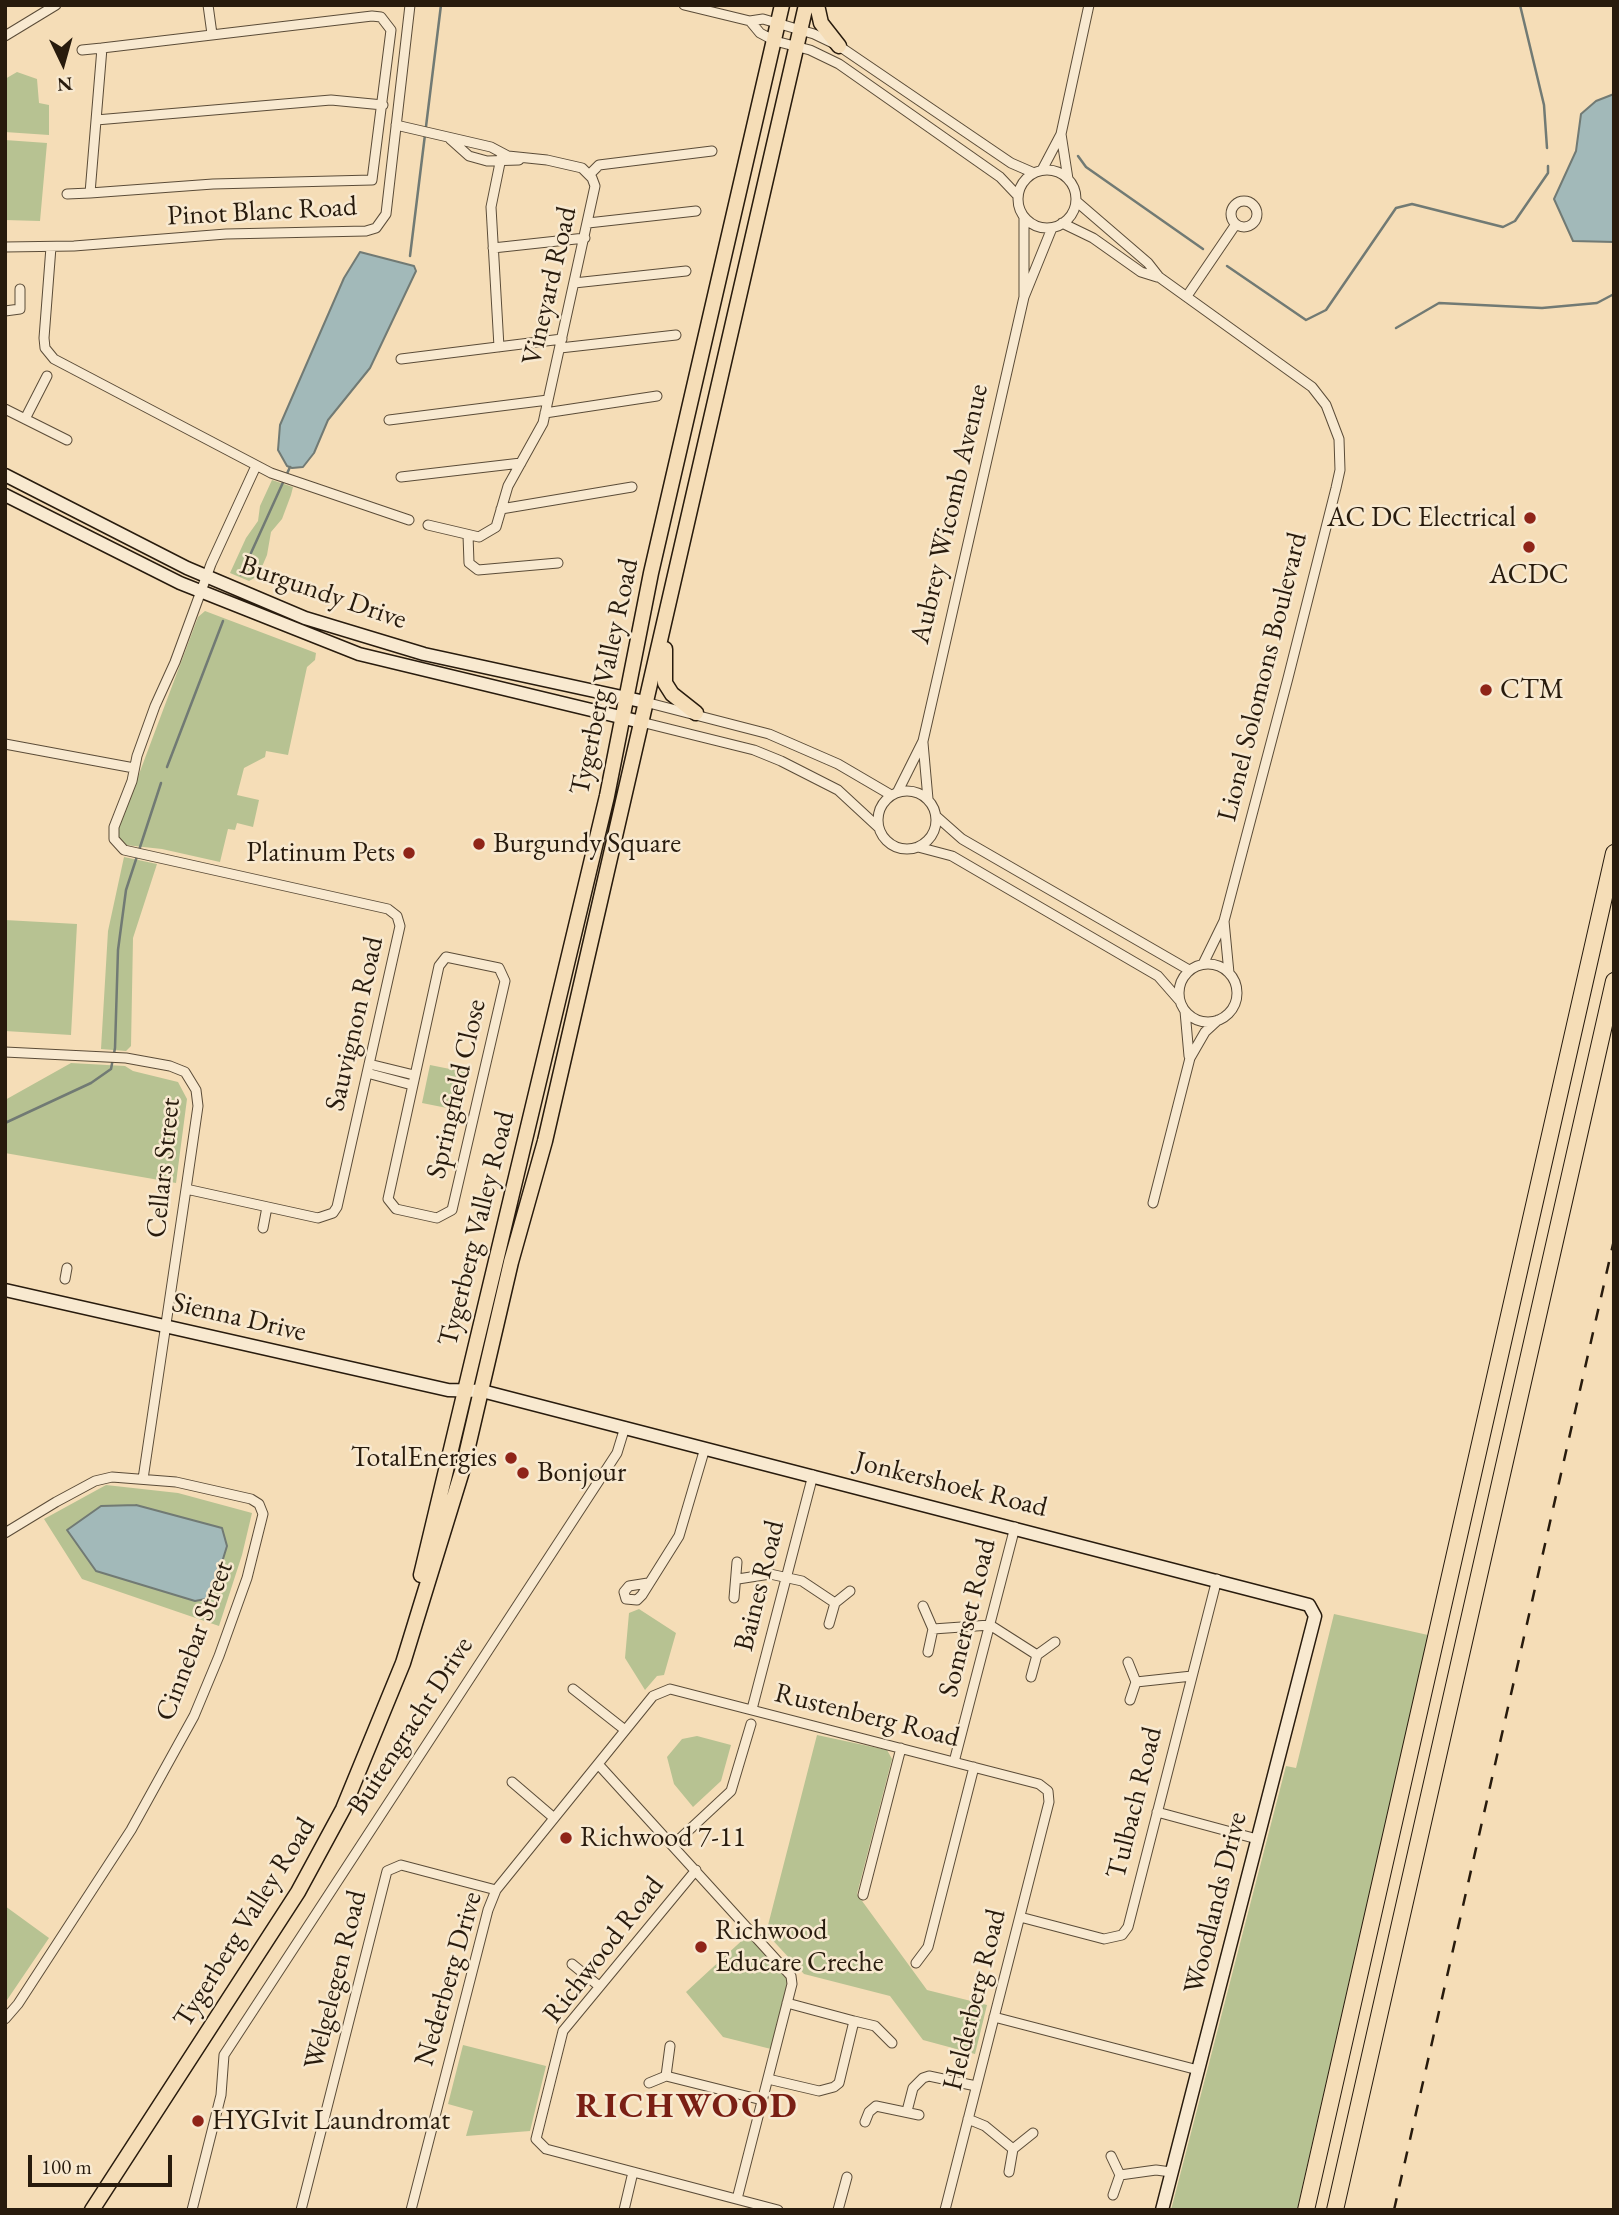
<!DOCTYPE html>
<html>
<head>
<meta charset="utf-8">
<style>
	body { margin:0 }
	#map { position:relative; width:1619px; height:2215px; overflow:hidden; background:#f5ddb7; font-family:"EB Garamond",serif }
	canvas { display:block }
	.frame { position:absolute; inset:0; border:7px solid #281b0d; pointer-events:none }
	.north { position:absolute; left:28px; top:28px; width:70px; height:70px; -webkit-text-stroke:5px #f8e9d0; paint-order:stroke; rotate:175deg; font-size:19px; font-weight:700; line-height:28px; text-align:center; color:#281b0d }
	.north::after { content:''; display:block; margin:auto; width:24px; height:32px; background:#281b0d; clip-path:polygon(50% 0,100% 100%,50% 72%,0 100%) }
	.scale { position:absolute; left:28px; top:2155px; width:144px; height:32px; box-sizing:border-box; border:4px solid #281b0d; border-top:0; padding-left:9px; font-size:21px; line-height:24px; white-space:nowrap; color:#281b0d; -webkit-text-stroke:5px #f8e9d0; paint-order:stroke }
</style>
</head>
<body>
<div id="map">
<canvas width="1619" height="2215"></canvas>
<div class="frame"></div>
<div class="north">N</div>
<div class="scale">100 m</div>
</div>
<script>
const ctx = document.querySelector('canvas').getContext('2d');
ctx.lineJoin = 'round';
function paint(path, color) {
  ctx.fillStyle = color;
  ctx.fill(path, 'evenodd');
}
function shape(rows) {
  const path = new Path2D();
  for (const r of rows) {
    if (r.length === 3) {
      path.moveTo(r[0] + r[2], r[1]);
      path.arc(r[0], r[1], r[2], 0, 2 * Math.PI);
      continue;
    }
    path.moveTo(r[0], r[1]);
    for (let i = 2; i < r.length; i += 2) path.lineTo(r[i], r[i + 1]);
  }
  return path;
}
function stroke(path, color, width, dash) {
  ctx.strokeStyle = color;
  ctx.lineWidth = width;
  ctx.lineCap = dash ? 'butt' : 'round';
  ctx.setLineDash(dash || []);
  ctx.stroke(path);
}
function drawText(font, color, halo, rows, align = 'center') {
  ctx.font = font + ' "EB Garamond",serif';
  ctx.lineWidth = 5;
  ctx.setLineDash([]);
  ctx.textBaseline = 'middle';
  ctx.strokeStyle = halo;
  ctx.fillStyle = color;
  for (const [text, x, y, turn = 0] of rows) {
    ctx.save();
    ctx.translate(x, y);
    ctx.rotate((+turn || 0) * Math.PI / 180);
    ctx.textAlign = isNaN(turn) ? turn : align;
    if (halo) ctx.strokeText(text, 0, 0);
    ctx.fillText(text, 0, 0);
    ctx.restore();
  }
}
paint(shape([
	[17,72,37,79,39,103,49,105,49,135,5,132,5,79],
	[5,140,47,143,40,221,5,220],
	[272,480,293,487,291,495,282,519,271,532,267,555,258,576,249,581,230,573,246,538,258,521,260,506],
	[205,611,316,653,315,660,307,667,288,755,266,751,265,757,244,768,237,795,259,800,253,827,237,823,235,830,228,829,220,862,162,849,125,845,118,838,118,830,198,617],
	[124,857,157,864,133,938,131,1046,126,1051,101,1049,108,931],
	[5,920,77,924,71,1035,5,1031],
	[71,1063,125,1066,133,1071,178,1082,187,1099,176,1183,5,1153,5,1100],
	[430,1065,470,1073,462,1111,422,1103],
	[106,1485,178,1493,252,1513,242,1555,219,1626,82,1579,44,1519],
	[639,1609,676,1633,664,1675,657,1676,645,1690,625,1658,629,1613],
	[1334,1614,1428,1635,1297,2210,1171,2210,1286,1766,1296,1768],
	[817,1735,887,1750,892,1759,857,1894,927,1990,987,2005,975,2054,923,2040,890,1996,804,1974,766,1933],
	[697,1736,731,1745,721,1781,693,1807,674,1784,667,1757,682,1739],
	[5,1906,49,1938,5,2003],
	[749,1934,788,1979,771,2049,723,2037,686,1992],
	[463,2045,546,2066,530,2131,466,2136,473,2111,448,2104]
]), '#b7c292');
const water = shape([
	[1614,94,1614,242,1573,241,1554,199,1576,151,1581,114,1596,101,1614,94],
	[360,252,414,266,416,271,370,368,328,420,314,453,303,467,292,468,287,466,278,450,280,425,344,278,360,252],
	[136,1505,222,1528,227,1546,211,1598,195,1601,96,1571,67,1530,101,1506,136,1505]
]);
paint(water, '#a2b9b9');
stroke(water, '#717a74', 2);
stroke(shape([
	[1520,5,1544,105,1547,148],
	[1078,156,1086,167,1203,249],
	[410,256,441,5],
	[1227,266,1306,320,1326,310,1396,208,1412,204,1503,227,1515,221,1548,173,1548,166],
	[1396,328,1439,303,1542,308,1597,303,1614,294],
	[241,575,290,467],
	[167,767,223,621],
	[5,1123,91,1083,111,1069,115,1048,118,950,126,890,161,783]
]), '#717a74', 2.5);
const street = shape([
	[208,5,212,34],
	[684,5,750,21,763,19,814,34,839,46,1011,163,1034,173],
	[372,16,381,17,391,30,372,180,213,184,90,193,102,48,372,16],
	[750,21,760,33,775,41,810,50,839,64,1000,177,1018,196],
	[5,36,56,5],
	[82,50,102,48],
	[96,120,331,100,383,105],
	[396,125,491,147,508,156,547,160,582,168,592,178,595,186,543,423,508,486,496,527,479,537,428,525],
	[1061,134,1068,179],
	[450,139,469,156,487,161,519,160],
	[1047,199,29],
	[1042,170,1061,134,1089,5],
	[590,174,599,165,712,151],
	[67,194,90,193],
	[1076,201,1148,263,1159,277,1312,387,1326,405,1339,439,1340,470,1336,488,1288,678,1224,921,1203,964],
	[1244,214,13],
	[588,223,696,211],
	[1062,223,1093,238,1141,272,1157,277],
	[5,247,74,246,226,234,366,231,376,228,386,214,410,5],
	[51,247,44,338,45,348,54,359,271,473,409,520],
	[493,248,585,238],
	[574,283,686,271],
	[1024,296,1024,218],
	[1187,296,1236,224],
	[5,311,20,309,20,289],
	[499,347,491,207,502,153],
	[560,348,676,335],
	[401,359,562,339],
	[5,409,67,440],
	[545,413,657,396],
	[25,419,47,376],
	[389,420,548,400],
	[401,477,521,463],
	[501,509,632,487],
	[468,535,469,563,478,570,558,563],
	[645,702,769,734,838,764,891,795],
	[641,722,754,750,781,761,838,790,878,827],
	[923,743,928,799],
	[5,744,134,768],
	[907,820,29],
	[898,791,923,741,1024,297,1052,228],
	[936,816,962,839,1189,970],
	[918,847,952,856,1158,976,1179,1000],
	[1224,921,1229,973],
	[446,957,499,968,505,981,452,1210,437,1218,396,1209,388,1199,439,966,446,957],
	[1208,993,29],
	[1185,1011,1189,1056],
	[5,1052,126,1058,170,1066,185,1072,196,1090,198,1106,186,1189,143,1479],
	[369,1064,414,1075],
	[367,1073,412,1085],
	[186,1189,318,1218,333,1213,337,1207,400,926,397,916,388,909,124,850,114,839,114,827,132,781,137,756,155,706,175,662,211,564,256,466],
	[1153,1203,1190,1058,1205,1032,1218,1020],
	[263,1228,267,1207],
	[65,1279,67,1268],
	[5,1533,56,1502,95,1481,112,1477,176,1482,251,1499,259,1504,263,1514,247,1578,219,1656,194,1716,131,1830,18,2004,5,2019],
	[738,1579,770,1574,802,1581,835,1603,829,1624],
	[648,1583,629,1586,624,1592,626,1599,637,1600,642,1595,679,1536,705,1448],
	[734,1598,737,1562],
	[835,1603,850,1591],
	[923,1606,933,1629,928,1652],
	[933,1629,990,1625,1037,1655],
	[1128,1662,1136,1682],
	[1031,1677,1037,1655,1055,1642],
	[573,1689,625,1730],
	[1130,1700,1136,1682,1192,1676],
	[752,1709,813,1475],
	[954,1762,1015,1527],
	[598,1764,791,1976,792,1984,737,2199],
	[512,1782,554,1818],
	[1157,1812,1257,1839],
	[673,1845,731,1791,751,1724],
	[696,1870,563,2031,536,2139,546,2149,778,2210],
	[863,1895,901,1748],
	[1020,1917,1104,1939,1122,1935,1128,1927,1217,1579],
	[916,1963,928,1947,974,1767],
	[572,1964,599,1986],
	[994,2017,1198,2070],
	[854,2021,875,2026,892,2043],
	[666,2076,670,2046],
	[768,2079,819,2091,834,2087,839,2083,854,2021,787,2003],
	[649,2083,666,2076,762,2100],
	[907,2111,913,2088,923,2078,929,2076,976,2086],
	[968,2119,985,2126,1013,2149],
	[865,2122,869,2112,876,2106,919,2115],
	[1111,2156,1120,2175,1113,2195],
	[1009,2172,1013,2149,1033,2133],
	[1120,2175,1156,2170,1171,2172],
	[192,2210,221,2095,224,2055,617,1453,625,1427],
	[301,2210,387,1871,401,1865,496,1890],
	[411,2210,488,1910,496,1890,653,1696,670,1689,1039,1784,1048,1791,1049,1802,945,2210],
	[624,2210,633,2172],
	[838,2210,847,2177]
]);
const secondary = shape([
	[5,475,187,568,305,618,424,654,645,702],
	[5,495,180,583,359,654,641,722],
	[5,1290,448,1390,482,1391,1309,1605,1315,1616,1313,1624,1162,2210]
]);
const primary = shape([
	[817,5,821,23,839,46],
	[665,649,665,683,672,694,696,713],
	[421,1575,607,796,651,573,782,5],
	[92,2210,298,1892,343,1809,403,1663,463,1468,511,1262,545,1141,806,5]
]);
const highway = shape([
	[1306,2210,1614,853],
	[1335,2210,1614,981]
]);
stroke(street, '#5b4c38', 11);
stroke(secondary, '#281b0d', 15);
stroke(primary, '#281b0d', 17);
stroke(highway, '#281b0d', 18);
stroke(street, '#f8e9d0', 9);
stroke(secondary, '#f8e9d0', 12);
stroke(primary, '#f5ddb7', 14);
stroke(highway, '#f5ddb7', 16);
stroke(shape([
	[1394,2210,1614,1240]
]), '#281b0d', 2.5, [12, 12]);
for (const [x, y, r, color] of [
	[1530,518,7,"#8f2418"],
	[1529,547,7,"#8f2418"],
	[1486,690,7,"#8f2418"],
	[479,844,7,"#8f2418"],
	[409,853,7,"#8f2418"],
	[511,1458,7,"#8f2418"],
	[523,1473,7,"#8f2418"],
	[566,1838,7,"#8f2418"],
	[701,1947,7,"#8f2418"],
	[198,2121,7,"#8f2418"]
]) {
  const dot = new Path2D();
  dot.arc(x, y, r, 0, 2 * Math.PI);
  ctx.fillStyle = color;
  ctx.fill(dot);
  stroke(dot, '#f8e9d0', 2.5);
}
drawText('28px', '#281b0d', '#f8e9d0', [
	["Pinot Blanc Road",262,212,-3],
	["Vineyard Road",550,286,-77],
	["Aubrey Wicomb Avenue",950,514,-77],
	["Burgundy Drive",323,593,19],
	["Tygerberg Valley Road",605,677,-78],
	["Lionel Solomons Boulevard",1263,677,-76],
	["Sauvignon Road",355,1024,-77],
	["Springfield Close",457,1089,-77],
	["Cellars Street",164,1168,-84],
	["Tygerberg Valley Road",477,1229,-76],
	["Sienna Drive",239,1318,13],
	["Jonkershoek Road",951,1485,14],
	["Baines Road",760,1586,-76],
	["Somerset Road",968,1618,-76],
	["Cinnebar Street",195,1641,-69],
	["Rustenberg Road",867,1716,14],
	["Buitengracht Drive",411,1726,-57],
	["Tulbach Road",1135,1803,-76],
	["Woodlands Drive",1216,1903,-76],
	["Tygerberg Valley Road",245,1923,-58],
	["Richwood Road",604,1950,-52],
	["Nederberg Drive",449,1979,-74],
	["Welgelegen Road",336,1980,-76],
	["Helderberg Road",975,2000,-76]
]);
drawText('28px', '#281b0d', '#f8e9d0', [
	["AC DC Electrical",1516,518,"right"],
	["ACDC",1529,575,"center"],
	["CTM",1500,690],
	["Burgundy Square",493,844],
	["Platinum Pets",395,853,"right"],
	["TotalEnergies",497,1458,"right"],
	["Bonjour",537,1473],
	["Richwood 7-11",580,1838],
	["Richwood",715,1931],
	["Educare Creche",715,1963],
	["HYGIvit Laundromat",212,2121]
], 'left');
ctx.letterSpacing = '2px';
drawText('bold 35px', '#7a1f14', '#f8e9d0', [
	["RICHWOOD",687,2107]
]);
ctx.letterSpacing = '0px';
</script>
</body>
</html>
